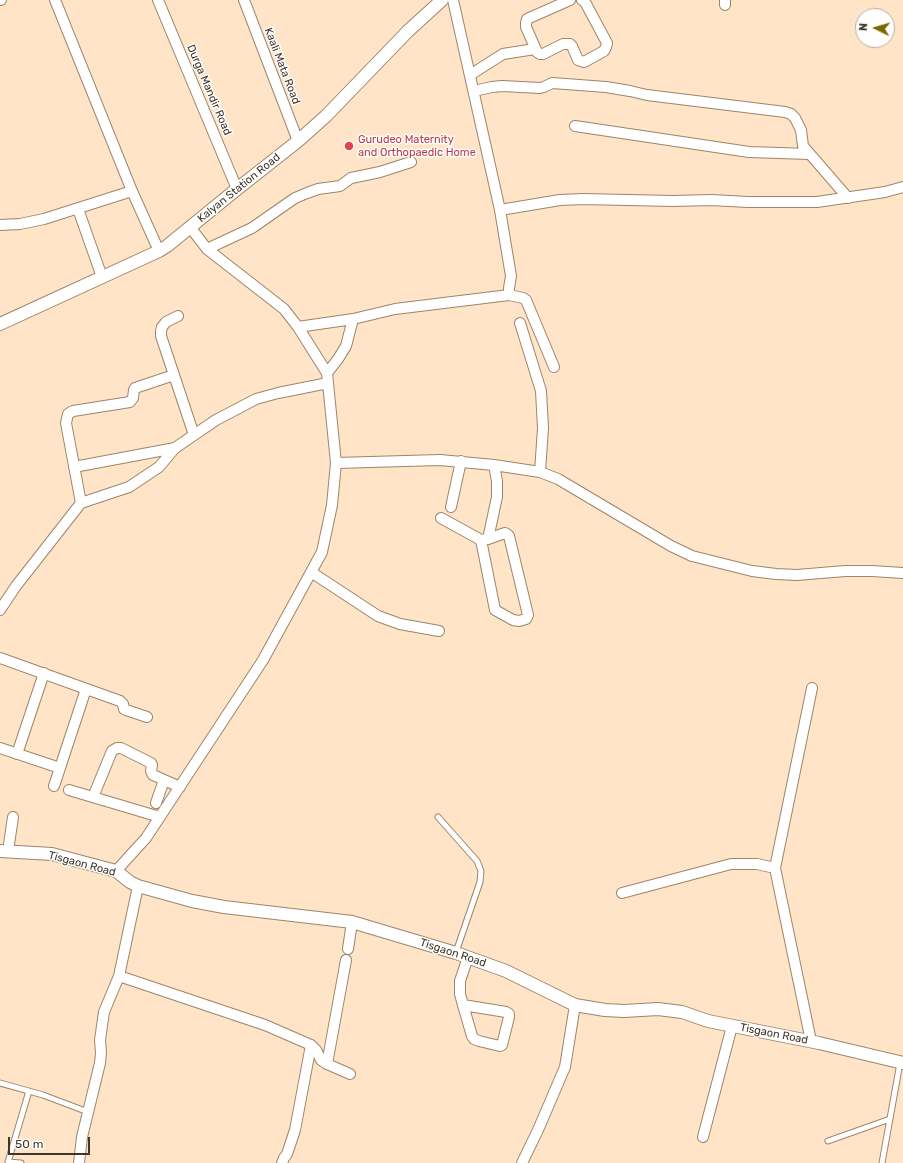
<!DOCTYPE html>
<html>
<head>
<meta charset="utf-8">
<style>
	body { margin:0 }
	#map { position:relative; width:903px; height:1163px; overflow:hidden; background:#ffe4c7; font-family:Rubik,sans-serif }
	canvas { display:block }
	.north { position:absolute; left:855px; top:8px; width:40px; height:40px; box-sizing:border-box; background:#fff; border:1px solid #b3afaa; border-radius:50%; rotate:275deg; font-size:11px; font-weight:700; line-height:16px; text-align:center; color:#40362a }
	.north::after { content:''; display:block; margin:auto; width:14px; height:18px; background:#766900; clip-path:polygon(50% 0,100% 100%,50% 72%,0 100%) }
	.scale { position:absolute; left:8px; top:1137px; width:82px; height:18px; box-sizing:border-box; border:2px solid #40362a; border-top:0; padding-left:5px; font-size:12px; line-height:14px; white-space:nowrap; color:#40362a; -webkit-text-stroke:3px #fff; paint-order:stroke }
</style>
</head>
<body>
<div id="map">
<canvas width="903" height="1163"></canvas>
<div class="north">N</div>
<div class="scale">50 m</div>
</div>
<script>
const ctx = document.querySelector('canvas').getContext('2d');
ctx.lineJoin = 'round';
function shape(rows) {
  const path = new Path2D();
  for (const r of rows) {
    path.moveTo(r[0], r[1]);
    for (let i = 2; i < r.length; i += 2) path.lineTo(r[i], r[i + 1]);
  }
  return path;
}
function stroke(path, color, width, dash) {
  ctx.strokeStyle = color;
  ctx.lineWidth = width;
  ctx.lineCap = dash ? 'butt' : 'round';
  ctx.setLineDash(dash || []);
  ctx.stroke(path);
}
function drawText(font, color, halo, rows, align = 'center') {
  ctx.font = font + ' Rubik,sans-serif';
  ctx.lineWidth = 3;
  ctx.setLineDash([]);
  ctx.textBaseline = 'middle';
  ctx.strokeStyle = halo;
  ctx.fillStyle = color;
  for (const [text, x, y, turn = 0] of rows) {
    ctx.save();
    ctx.translate(x, y);
    ctx.rotate((+turn || 0) * Math.PI / 180);
    ctx.textAlign = isNaN(turn) ? turn : align;
    if (halo) ctx.strokeText(text, 0, 0);
    ctx.fillText(text, 0, 0);
    ctx.restore();
  }
}
const service = shape([
	[438,817,477,861,481,871,480,882,456,952],
	[0,1083,43,1095,88,1112],
	[828,1141,890,1119],
	[8,1162,29,1091],
	[8,1163,8,1162,21,1163],
	[882,1163,900,1063]
]);
const minor = shape([
	[0,0,1,0],
	[55,0,132,191,159,251],
	[158,0,237,189],
	[244,0,298,141],
	[570,0,527,19,526,23,526,27,537,52,540,54,543,54,563,44,570,44,572,46,578,60,584,62,604,51,606,47,607,43,585,2,582,0],
	[725,0,725,5],
	[470,75,503,54,535,49],
	[474,91,492,87,502,86,540,88,544,87,552,83,606,87,630,91,647,95,785,112,791,114,795,118,801,130,803,146,848,198],
	[575,126,749,152,810,154],
	[78,209,102,277],
	[500,210,560,200,583,199,673,201,711,200,748,202,817,202,885,192,903,187],
	[0,225,20,224,44,219,132,191],
	[190,227,207,249,284,309,298,327,327,373,336,463,440,460,494,465,540,472,558,479,671,546,692,556,752,571,776,574,797,575,845,571,872,571,903,573],
	[207,249,252,228,295,198,307,193,318,189,340,186,351,178,380,172,411,162],
	[509,295,523,298,526,300,554,367],
	[178,316,166,322,162,327,161,331,161,336,194,435],
	[520,323,541,391,543,428,540,472],
	[298,327,353,319,395,309,509,295,509,288,511,276,500,210,453,0],
	[327,373,338,359,346,346,353,319],
	[74,467,175,448],
	[81,503,66,423,68,414,71,412,73,411,130,402,133,398,134,390,135,388,174,375],
	[451,507,461,461],
	[441,518,481,540,488,539,497,497,497,481,494,465],
	[481,540,495,610,513,620,519,621,526,619,528,615,509,536,507,534,505,533,488,539],
	[311,572,378,616,400,624,439,631],
	[0,610,16,586,81,503,129,487,159,467,175,448,194,435,216,420,256,399,278,393,328,383],
	[0,658,120,701,123,704,124,709,126,710,147,717],
	[0,748,60,768],
	[17,754,44,673],
	[54,786,86,689],
	[69,790,160,817],
	[93,797,112,751,117,748,121,748,151,763,152,765,151,771,153,775,180,787],
	[156,803,164,780],
	[8,851,13,817],
	[116,871,146,838,263,660,322,552,332,505,336,463],
	[622,893,731,864,757,864,775,868],
	[348,949,352,922],
	[119,976,265,1025,311,1045,316,1050,321,1060,327,1064,350,1074],
	[463,1005,506,1012,509,1014,509,1017,502,1045,500,1046,479,1041,474,1039,472,1036,463,1005,460,994,460,981,468,957],
	[811,1041,775,868,812,688],
	[327,1064,346,960],
	[703,1137,732,1026],
	[79,1163,82,1137,100,1063,101,1053,100,1040,104,1012,119,976,138,886],
	[282,1163,284,1158,287,1154,295,1130,311,1045],
	[522,1163,538,1130,565,1067,575,1005]
]);
const tertiary = shape([
	[0,324,159,251,167,246,237,189,298,141,326,116,408,31,442,0],
	[0,851,52,854,116,871,130,882,138,886,192,901,224,907,352,922,456,953,506,971,575,1005,605,1010,624,1011,658,1009,682,1012,708,1021,819,1043,903,1063]
]);
stroke(service, '#9d856a', 7);
stroke(minor, '#9d856a', 12);
stroke(tertiary, '#9d856a', 14);
stroke(service, '#fff', 5);
stroke(minor, '#fff', 10);
stroke(tertiary, '#fff', 12);
for (const [x, y, r, color] of [
	[349,146,5,"#e0444e"]
]) {
  const dot = new Path2D();
  dot.arc(x, y, r, 0, 2 * Math.PI);
  ctx.fillStyle = color;
  ctx.fill(dot);
  stroke(dot, '#fff', 1.5);
}
drawText('11px', '#40362a', '#fff', [
	["Kaali Mata Road",282,66,69],
	["Durga Mandir Road",209,90,67],
	["Kalyan Station Road",239,188,-39],
	["Tisgaon Road",82,864,15],
	["Tisgaon Road",453,953,18],
	["Tisgaon Road",774,1034,11]
]);
drawText('11px', '#be3a42', '#fff', [
	["Gurudeo Maternity",358,140],
	["and Orthopaedic Home",358,153]
], 'left');
</script>
</body>
</html>
